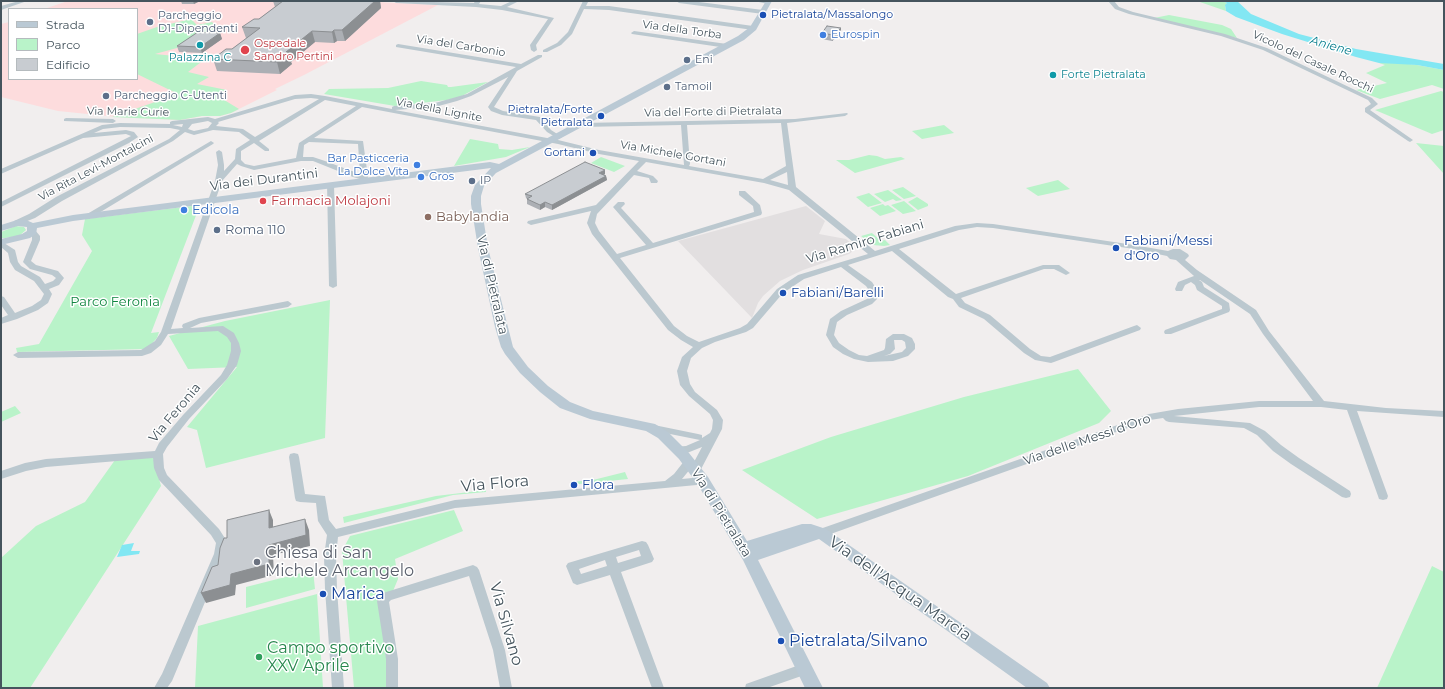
<!DOCTYPE html>
<html>
<head>
<meta charset="utf-8">
<style>
	body { margin:0 }
	#map { position:relative; width:1445px; height:689px; overflow:hidden; background:#f1eeee; font-family:Montserrat,sans-serif }
	canvas { display:block }
	.frame { position:absolute; inset:0; border:2px solid #45545d; pointer-events:none }
	.legend { position:absolute; left:8px; top:8px; width:130px; height:72px; box-sizing:border-box; background:#fff; border:1px solid #b5bbbe; margin:0; padding:5px 7px; list-style:none; font-size:12px; color:#45545d }
	.legend li { display:flex; align-items:center; gap:8px; height:20px }
	.legend b { width:20px; border:1px solid #b5bbbe }
</style>
</head>
<body>
<div id="map">
<canvas width="1445" height="689"></canvas>
<div class="frame"></div>
<ul class="legend">
<li><b style="height:5px;background:#bac9d4"></b>Strada</li>
<li><b style="height:11px;background:#b9f3c9"></b>Parco</li>
<li><b style="height:11px;background:#c8ccd1"></b>Edificio</li>
</ul>
</div>
<script>
const ctx = document.querySelector('canvas').getContext('2d');
ctx.lineJoin = 'round';
function paint(path, color) {
  ctx.fillStyle = color;
  ctx.fill(path, 'evenodd');
}
function shape(rows) {
  const path = new Path2D();
  for (const r of rows) {
    path.moveTo(r[0], r[1]);
    for (let i = 2; i < r.length; i += 2) path.lineTo(r[i], r[i + 1]);
  }
  return path;
}
function stroke(path, color, width, dash) {
  ctx.strokeStyle = color;
  ctx.lineWidth = width;
  ctx.lineCap = dash ? 'butt' : 'round';
  ctx.setLineDash(dash || []);
  ctx.stroke(path);
}
function drawText(font, color, halo, rows, align = 'center') {
  ctx.font = font + ' Montserrat,sans-serif';
  ctx.lineWidth = 3;
  ctx.setLineDash([]);
  ctx.textBaseline = 'middle';
  ctx.strokeStyle = halo;
  ctx.fillStyle = color;
  for (const [text, x, y, turn = 0] of rows) {
    ctx.save();
    ctx.translate(x, y);
    ctx.rotate((+turn || 0) * Math.PI / 180);
    ctx.textAlign = isNaN(turn) ? turn : align;
    if (halo) ctx.strokeText(text, 0, 0);
    ctx.fillText(text, 0, 0);
    ctx.restore();
  }
}
paint(shape([
	[806,206,825,221,819,234,846,239,853,245,853,251,849,254,803,270,780,281,763,296,758,303,752,318,678,241]
]), '#e2dfe0');
paint(shape([
	[68,1,358,1,438,5,304,75,275,89,277,90,231,113,220,116,202,116,180,120,117,117,58,111,1,97,1,24,9,22,9,79,137,79,137,9,44,9]
]), '#fddcdd');
paint(shape([
	[1197,1,1222,1,1227,3,1225,6,1226,11],
	[1169,15,1222,25,1231,29,1237,38,1154,18],
	[191,19,197,25,212,22,216,26,223,26,225,27,212,35,193,37,177,48,155,54,205,59,188,72,209,77,197,84,227,90,216,95,239,109,231,113,220,116,202,116,180,120,112,117,178,94,137,74,137,34,157,27],
	[1391,62,1417,65,1444,70,1444,89,1432,85,1380,99,1356,90,1387,83,1366,73,1385,65,1379,63],
	[421,81,447,85,448,87,451,87,488,82,460,97,447,100,395,106,324,94,329,89,388,88],
	[1441,91,1444,92,1444,130,1432,134,1375,110],
	[944,125,954,133,922,139,912,131],
	[470,139,498,144,499,149,512,150,530,147,506,157,454,166],
	[1416,143,1444,146,1444,174],
	[869,155,877,156,885,159,901,157,905,159,855,173,836,160,849,160],
	[601,157,625,166,614,172,591,163],
	[1058,180,1070,189,1038,196,1026,188],
	[903,187,916,196,904,199,892,190],
	[888,190,902,200,896,201,893,199,885,202,874,194],
	[869,193,882,203,868,207,856,197],
	[917,197,928,204,928,206,918,210,908,202],
	[904,201,916,211,903,214,891,205],
	[883,204,885,206,888,205,896,211,880,216,870,208],
	[200,205,151,333,159,332,157,338,147,349,17,352,16,348,39,344,92,251,82,235,85,219],
	[16,226,24,227,26,230,19,236,5,238,1,238,1,232],
	[872,233,881,241,885,240,890,245,884,246,873,245,861,236],
	[330,300,325,438,206,468,197,430,187,427,237,367,188,369,169,336,225,321],
	[1078,369,1111,411,1099,423,968,476,817,519,742,470,831,437,964,397],
	[15,406,21,413,1,422,1,412],
	[153,457,161,486,30,688,1,688,1,558,36,526,85,502,115,460],
	[625,472,628,479,570,485,570,482,593,480],
	[486,490,486,492,453,495,344,523,343,517,436,496],
	[454,510,463,531,395,559,398,579,393,591,380,596,378,599,387,664,386,688,354,688,342,551,350,536],
	[1432,566,1444,572,1444,688,1377,688],
	[313,570,315,589,246,608,246,587],
	[317,594,323,688,195,688,198,626]
]), '#b9f3c9');
paint(shape([
	[1222,1,1237,1,1251,14,1299,34,1356,49,1444,64,1444,70,1417,65,1379,63,1356,57,1282,34,1236,17,1226,11,1225,5,1227,3],
	[134,543,131,551,140,551,139,554,117,557,122,545]
]), '#82e7f3');
paint(shape([
	[19,1,27,1,1,10,1,6,19,1],
	[393,1,474,3,475,1,481,1,479,4,501,6,512,1,519,1,507,7,554,18,536,45,537,50,534,52,531,50,530,45,548,19,502,10,476,7,396,3,393,1],
	[583,1,588,2,586,6,609,6,753,26,756,28,753,30,609,10,584,9,572,34,561,45,547,52,543,52,543,50,557,43,568,32,583,1],
	[676,1,691,1,763,10,766,12,763,14,679,3,676,1],
	[754,1,770,1,771,2,768,4,754,1],
	[1108,1,1114,1,1119,7,1133,12,1225,34,1267,48,1372,98,1378,104,1370,110,1413,140,1410,142,1408,141,1365,112,1365,108,1371,104,1368,100,1263,50,1221,36,1129,14,1115,9,1108,1],
	[634,31,727,44,730,46,727,48,632,34,631,33,634,31],
	[398,44,521,64,538,55,542,55,542,57,517,71,494,107,503,111,540,117,551,130,562,137,559,139,557,138,547,132,536,120,502,115,491,111,488,107,508,77,471,96,457,101,435,107,395,110,558,140,599,150,684,165,681,125,581,127,578,125,581,123,795,119,847,113,848,114,845,116,787,123,796,187,875,251,955,226,977,223,993,224,1134,245,1168,251,1173,249,1180,249,1188,254,1189,256,1185,260,1197,270,1256,310,1269,331,1324,401,1386,408,1444,411,1444,417,1357,411,1388,496,1387,499,1383,500,1379,499,1378,496,1347,410,1321,407,1259,407,1174,416,1250,423,1265,431,1281,445,1299,458,1350,491,1351,494,1350,497,1346,498,1342,497,1291,464,1273,451,1257,435,1244,428,1169,422,1166,421,1163,418,1150,420,825,536,821,537,817,536,815,533,817,530,1149,414,1178,409,1259,401,1313,401,1263,334,1250,314,1200,280,1199,280,1202,282,1204,287,1229,303,1230,310,1229,312,1171,334,1165,334,1164,332,1165,330,1222,309,1222,306,1197,290,1195,285,1191,282,1185,285,1182,291,1176,291,1175,289,1178,282,1194,276,1176,260,1170,259,1167,256,1134,249,993,228,977,227,959,230,899,249,956,294,1043,265,1059,265,1070,273,1066,275,1054,269,1044,269,961,298,965,303,990,315,1030,349,1041,356,1050,357,1134,326,1137,325,1141,328,1140,330,1054,362,1051,363,1035,360,1024,353,984,319,959,307,953,299,948,297,892,251,848,265,872,282,879,293,877,299,872,304,847,315,837,322,834,335,839,343,849,350,859,355,867,356,884,350,885,348,886,339,893,334,904,334,912,338,915,344,915,349,908,356,893,361,868,362,854,359,843,354,833,347,826,335,830,319,841,311,869,298,871,293,866,286,841,267,804,279,783,293,753,328,746,332,715,342,702,348,691,358,687,371,690,384,695,392,717,410,723,420,722,429,699,473,691,473,690,470,691,468,682,479,703,477,707,478,708,481,707,484,455,508,338,537,336,556,337,589,344,688,332,688,325,589,324,556,327,535,318,521,316,503,300,502,296,501,295,498,289,457,290,454,294,453,298,454,299,457,305,494,325,496,329,520,336,529,455,500,665,481,674,474,685,460,689,459,694,462,702,447,687,453,678,454,674,453,673,450,674,447,686,446,700,440,650,430,649,428,650,426,654,425,698,434,702,435,702,438,710,433,712,429,713,420,710,414,689,396,680,385,677,371,682,357,693,347,681,340,668,330,592,234,587,223,591,211,531,225,527,223,528,221,596,205,639,161,599,154,558,144,362,107,314,138,363,141,368,177,367,183,361,183,360,179,353,177,313,161,301,161,254,170,241,166,237,164,222,181,171,329,183,328,182,326,183,324,199,318,288,301,292,304,288,307,201,323,190,328,223,326,234,333,239,343,241,351,237,365,227,379,189,419,167,447,163,454,164,468,167,475,219,529,228,543,228,547,172,681,167,688,154,688,162,674,214,554,216,543,211,535,159,480,154,468,153,458,46,467,26,471,1,479,1,471,25,463,46,459,155,451,159,443,183,415,221,375,227,365,231,351,231,343,227,337,218,331,168,334,161,345,151,353,142,356,18,358,13,355,18,352,141,350,155,341,161,332,215,181,218,165,216,152,219,150,222,152,224,165,224,171,235,159,236,149,250,140,239,132,213,130,194,135,185,132,173,141,62,201,35,218,17,225,14,225,14,221,29,214,56,197,169,139,180,130,170,128,120,127,103,129,94,133,126,130,134,132,138,137,129,143,1,207,1,202,131,136,126,134,83,138,3,173,1,174,1,169,102,125,120,123,170,124,170,122,172,121,208,117,215,119,295,95,311,94,325,96,392,109,392,107,394,106,435,103,467,94,516,67,396,47,396,45,398,44],
	[311,98,319,99,255,137,243,129,216,126,219,123,218,122,295,99,311,98],
	[325,100,356,106,299,143,296,158,254,166,245,164,241,160,241,151,254,143,265,151,269,151,269,149,259,141,325,100],
	[208,121,212,123,208,128,194,131,188,129,192,124,208,121],
	[781,123,786,166,763,179,689,166,690,164,687,125,781,123],
	[183,124,182,127,173,125,183,124],
	[309,142,358,144,360,174,325,161,313,157,303,157,304,145,309,142],
	[646,162,764,183,789,190,868,254,798,275,777,289,747,324,740,328,699,342,687,336,674,326,620,258,761,215,762,213,760,205,745,191,739,191,739,195,753,206,754,212,653,243,622,209,621,208,625,204,624,202,618,202,613,207,646,245,617,254,599,231,595,223,597,214,634,175,649,178,651,183,657,183,658,181,653,176,637,171,646,162],
	[787,172,788,185,770,180,787,172],
	[894,340,902,340,905,342,906,348,902,352,884,356,890,354,895,349,894,340],
	[66,118,113,119,116,121,113,123,64,121,64,119,66,118],
	[211,141,214,143,213,144,89,219,83,219,82,217,211,141],
	[327,183,333,183,334,185,337,286,333,288,329,286,327,183],
	[29,230,35,230,40,236,40,240,31,261,36,265,58,271,64,278,59,285,49,289,52,294,48,303,38,310,17,319,1,324,1,318,8,315,1,305,1,296,4,297,15,313,32,306,41,300,44,294,34,281,15,270,10,262,8,253,1,247,1,241,15,250,18,262,21,266,40,277,45,284,53,281,56,278,52,275,30,269,23,262,32,240,32,236,28,232,29,230],
	[642,541,646,542,648,545,654,559,652,562,621,572,664,688,652,688,610,575,577,585,573,583,566,566,568,563,642,541],
	[639,550,641,556,618,563,616,557,639,550],
	[605,560,607,566,581,574,579,569,605,560],
	[473,565,477,567,479,570,505,650,512,688,500,688,493,650,469,576,391,600,389,602,398,659,398,688,386,688,386,659,377,601,379,598,383,593,473,565],
	[805,663,810,665,811,669,810,673,767,688,745,688,746,684,805,663]
]), '#bbc8cf');
paint(shape([
	[766,1,772,1,756,30,744,40,496,173,484,186,481,196,481,204,488,248,513,347,528,367,548,386,570,402,593,411,655,424,668,432,689,453,708,477,747,541,802,524,811,524,826,529,1047,683,1050,688,1027,688,819,539,758,560,823,688,805,688,743,560,698,485,679,459,658,438,646,431,590,419,560,408,540,392,520,373,505,354,501,347,495,327,478,248,471,204,471,196,475,185,491,168,73,221,37,228,36,234,30,238,1,245,1,239,22,234,27,231,27,227,18,226,1,231,1,225,17,220,26,220,33,223,73,215,474,164,490,162,499,164,738,36,750,27,766,1]
]), '#bac9d4');
paint(shape([
	[181,1,200,1,194,4,182,4],
	[273,1,380,1,381,8,345,41,337,41,334,43,315,42,291,62,292,64,280,74,217,71,213,59,232,49,247,38,246,38,242,27,259,19,275,7],
	[841,28,841,34,832,41,822,39,822,33],
	[220,33,222,39,202,53,179,52,177,46],
	[605,170,605,174,604,175,606,176,607,180,552,210,545,207,540,210,527,204,527,199,526,198,525,194]
]), '#acafb4');
paint(shape([
	[193,1,200,1,194,4],
	[372,1,380,1,381,8,345,41,342,30],
	[841,28,841,34,832,41,833,35],
	[334,30,337,41,334,43,332,32],
	[312,31,315,42,291,62,292,64,280,74,277,62,286,52],
	[220,33,222,39,202,53,200,47],
	[605,170,605,174,600,177,599,173],
	[606,176,607,180,552,210,552,205],
	[545,202,545,207,540,210,540,205],
	[269,510,273,520,273,538,269,528],
	[305,519,309,530,310,546,273,555,274,575,236,585,235,595,206,603,201,593,231,574,269,545]
]), '#8c8f92');
const building = shape([
	[283,1,375,1,342,30,334,30,332,32,312,31,286,52,289,52,277,62,213,59,226,49,232,49,260,28,242,27,254,19,259,19,283,1],
	[827,26,841,28,833,35,822,33,827,26],
	[198,32,220,33,200,47,177,46,198,32],
	[585,162,605,170,599,173,606,176,552,205,545,202,540,205,527,199,532,196,525,194,585,162],
	[269,510,269,528,305,519,306,535,269,545,269,564,231,574,230,585,201,593,212,567,218,565,220,548,224,538,227,538,227,520,269,510]
]);
paint(building, '#c8ccd1');
stroke(building, '#8c8f92', 1);
for (const [x, y, r, color] of [
	[763,15,4,"#1a4fb4"],
	[150,22,4,"#5c6f8a"],
	[823,35,4,"#3f7fe0"],
	[200,45,4,"#0f9aa8"],
	[245,50,5,"#e0444e"],
	[687,60,4,"#5c6f8a"],
	[1053,75,4,"#0f9aa8"],
	[667,87,4,"#5c6f8a"],
	[106,96,4,"#5c6f8a"],
	[601,116,4,"#1a4fb4"],
	[593,153,4,"#1a4fb4"],
	[417,165,4,"#3f7fe0"],
	[421,177,4,"#3f7fe0"],
	[472,181,4,"#5c6f8a"],
	[263,201,4,"#e0444e"],
	[184,210,4,"#3f7fe0"],
	[428,217,4,"#8d6e63"],
	[217,230,4,"#5c6f8a"],
	[1116,248,4,"#1a4fb4"],
	[783,293,4,"#1a4fb4"],
	[574,485,4,"#1a4fb4"],
	[257,562,4,"#6b7280"],
	[323,594,4,"#1a4fb4"],
	[781,641,4,"#1a4fb4"],
	[259,657,4,"#2e9e5b"]
]) {
  const dot = new Path2D();
  dot.arc(x, y, r, 0, 2 * Math.PI);
  ctx.fillStyle = color;
  ctx.fill(dot);
  stroke(dot, '#fff', 1.5);
}
drawText('11px', '#164399', '#fff', [
	["Pietralata/Massalongo",771,15,"left"],
	["Pietralata/Forte",593,110],
	["Pietralata",593,123],
	["Gortani",585,153]
], 'right');
drawText('11px', '#4e5e75', '#fff', [
	["Parcheggio",158,16],
	["D1-Dipendenti",158,29],
	["Eni",695,60],
	["Tamoil",675,87],
	["Parcheggio C-Utenti",114,96],
	["IP",480,181]
], 'left');
drawText('11px', '#45545d', '#fff', [
	["Via della Torba",682,30,8],
	["Via del Carbonio",461,46,9],
	["Vicolo del Casale Rocchi",1313,62,25],
	["Via della Lignite",439,110,11],
	["Via Marie Curie",128,112,1],
	["Via del Forte di Pietralata",713,112,-1],
	["Via Michele Gortani",673,154,10],
	["Via Rita Levi-Montalcini",96,168,-28]
]);
drawText('11px', '#366cbe', '#fff', [
	["Eurospin",831,35],
	["Bar Pasticceria",409,159,"right"],
	["La Dolce Vita",409,172,"right"],
	["Gros",429,177]
], 'left');
drawText('11px', '#be3a42', '#fff', [
	["Ospedale",254,44],
	["Sandro Pertini",254,57]
], 'left');
drawText('11px', '#0d838f', '#fff', [
	["Palazzina C",200,58],
	["Forte Pietralata",1061,75,"left"]
]);
drawText('italic 12px', '#047c8c', '#fff', [
	["Aniene",1331,46,16]
]);
drawText('13px', '#45545d', '#fff', [
	["Via dei Durantini",264,180,-7],
	["Via Ramiro Fabiani",865,242,-17],
	["Via di Pietralata",492,285,77],
	["Via Feronia",175,413,-50],
	["Via delle Messi d'Oro",1087,440,-19],
	["Via di Pietralata",721,513,58]
]);
drawText('13px', '#be3a42', '#fff', [
	["Farmacia Molajoni",271,201]
], 'left');
drawText('13px', '#366cbe', '#fff', [
	["Edicola",192,210]
], 'left');
drawText('13px', '#785e54', '#fff', [
	["Babylandia",436,217]
], 'left');
drawText('13px', '#4e5e75', '#fff', [
	["Roma 110",225,230]
], 'left');
drawText('13px', '#164399', '#fff', [
	["Fabiani/Messi",1124,241],
	["d'Oro",1124,256],
	["Fabiani/Barelli",791,293],
	["Flora",582,485]
], 'left');
drawText('13px', '#0f853f', '#fff', [
	["Parco Feronia",115,302]
]);
drawText('16px', '#45545d', '#fff', [
	["Via Flora",495,484,-5],
	["Via dell'Acqua Marcia",900,589,35],
	["Via Silvano",506,624,74]
]);
drawText('16px', '#5b616d', '#fff', [
	["Chiesa di San",265,553],
	["Michele Arcangelo",265,571]
], 'left');
drawText('16px', '#164399', '#fff', [
	["Marica",331,594],
	["Pietralata/Silvano",789,641]
], 'left');
drawText('16px', '#27864d', '#fff', [
	["Campo sportivo",267,648],
	["XXV Aprile",267,666]
], 'left');
</script>
</body>
</html>
